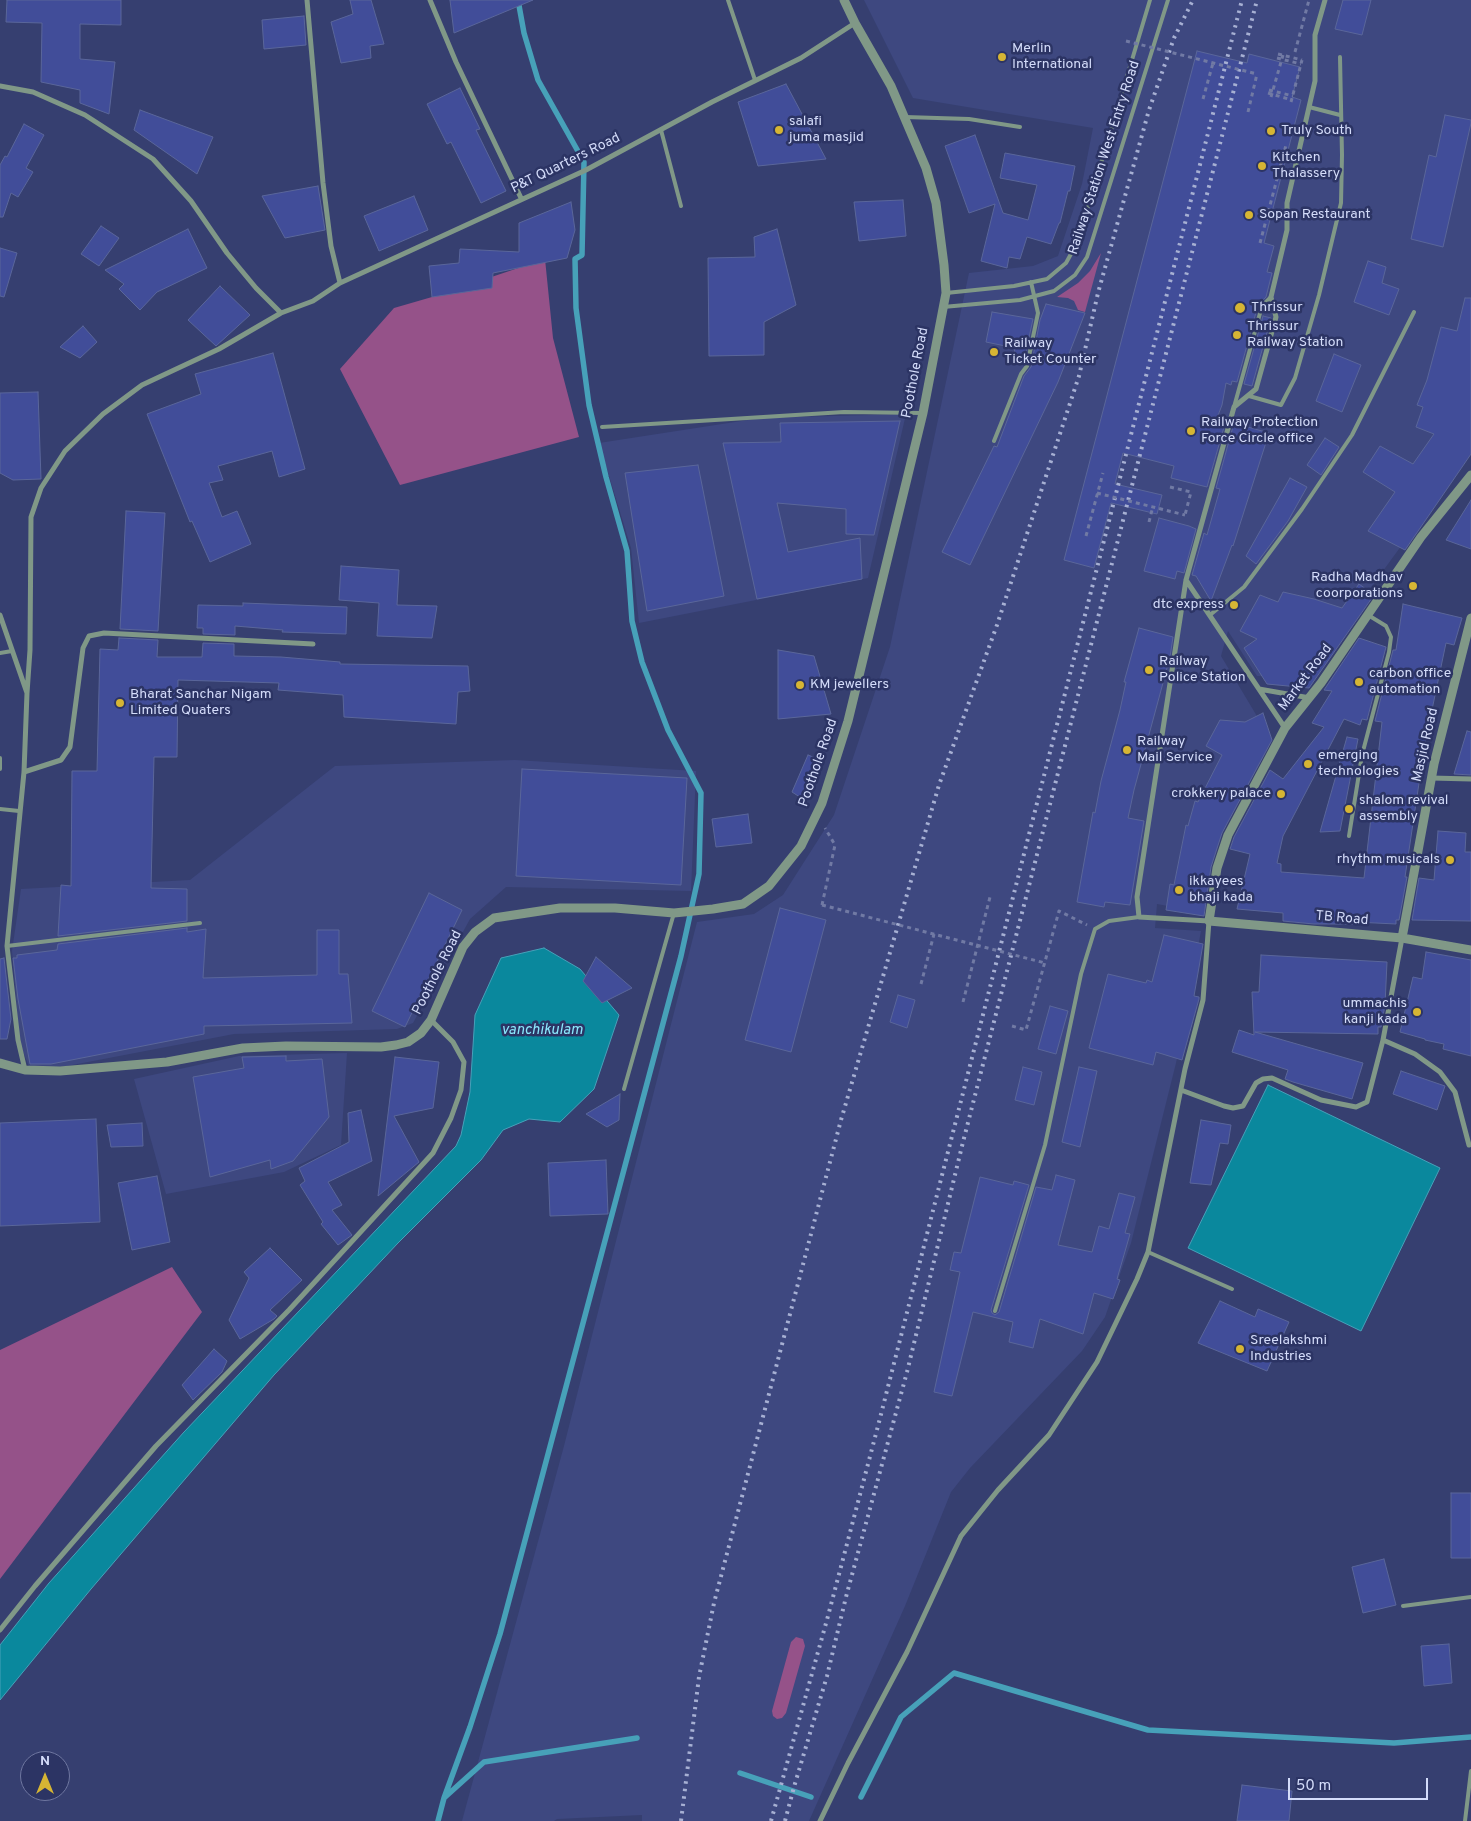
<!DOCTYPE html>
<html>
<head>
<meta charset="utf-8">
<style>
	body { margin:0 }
	#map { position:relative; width:1471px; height:1821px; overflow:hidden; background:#363f70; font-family:Overpass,sans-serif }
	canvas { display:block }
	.north { position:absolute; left:20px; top:1751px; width:50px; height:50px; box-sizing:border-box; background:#2c3464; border:1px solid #6f77a0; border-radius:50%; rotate:0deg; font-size:14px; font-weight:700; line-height:20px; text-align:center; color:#d4dcfa }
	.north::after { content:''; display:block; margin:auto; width:18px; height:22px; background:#d6b534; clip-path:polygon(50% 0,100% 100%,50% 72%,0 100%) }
	.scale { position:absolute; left:1288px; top:1778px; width:140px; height:22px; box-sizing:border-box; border:2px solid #d4dcfa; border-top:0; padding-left:6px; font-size:15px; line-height:18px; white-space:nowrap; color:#d4dcfa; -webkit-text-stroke:4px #2c3464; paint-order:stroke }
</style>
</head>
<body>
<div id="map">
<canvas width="1471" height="1821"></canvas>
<div class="north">N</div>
<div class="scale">50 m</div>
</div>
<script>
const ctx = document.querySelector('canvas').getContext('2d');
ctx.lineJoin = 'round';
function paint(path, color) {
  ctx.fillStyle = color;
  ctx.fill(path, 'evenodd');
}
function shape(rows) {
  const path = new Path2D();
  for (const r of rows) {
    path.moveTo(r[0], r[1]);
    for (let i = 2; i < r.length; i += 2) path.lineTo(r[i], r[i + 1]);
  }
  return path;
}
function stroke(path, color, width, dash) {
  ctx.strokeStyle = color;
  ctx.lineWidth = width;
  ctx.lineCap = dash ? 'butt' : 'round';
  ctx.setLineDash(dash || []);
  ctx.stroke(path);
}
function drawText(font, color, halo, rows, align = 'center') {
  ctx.font = font + ' Overpass,sans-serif';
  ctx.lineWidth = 5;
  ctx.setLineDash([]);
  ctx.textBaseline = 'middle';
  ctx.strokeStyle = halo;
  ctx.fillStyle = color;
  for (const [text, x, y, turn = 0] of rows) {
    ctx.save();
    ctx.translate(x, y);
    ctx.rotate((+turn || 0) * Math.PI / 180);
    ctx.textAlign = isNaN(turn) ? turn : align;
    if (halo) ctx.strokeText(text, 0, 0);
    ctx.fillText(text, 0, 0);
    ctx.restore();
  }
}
paint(shape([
	[864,0,1471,0,1471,450,1305,678,1257,676,1228,631,1221,656,1267,733,1226,799,1190,910,1157,904,1155,928,1201,931,1176,1063,1131,1243,1105,1317,1082,1351,970,1468,951,1492,905,1606,809,1821,642,1821,642,1815,557,1819,554,1821,462,1821,564,1446,697,922,754,914,783,895,834,815,890,647,969,273,1033,266,1058,256,1082,184,1093,128,913,98],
	[906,414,868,578,639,623,631,548,599,443,761,418],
	[515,760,696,771,691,891,506,887,470,919,413,1023,397,1029,234,1034,67,1066,30,1069,20,1044,12,951,21,889,190,880,335,766],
	[347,1053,341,1145,284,1172,166,1194,134,1079,239,1056]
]), '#3e4880');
paint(shape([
	[1101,253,1085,312,1078,310,1074,301,1068,298,1057,297,1078,283,1090,271],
	[545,259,553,338,579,437,400,485,340,369,394,308,432,297],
	[172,1267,202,1312,0,1579,0,1350],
	[796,1637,803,1639,805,1646,786,1713,782,1718,777,1719,773,1716,772,1711,791,1642]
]), '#955289');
const water = shape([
	[544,948,580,969,619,1015,594,1089,560,1122,529,1119,503,1130,481,1160,398,1243,274,1375,91,1589,0,1700,0,1645,49,1583,184,1432,456,1146,461,1135,470,1092,475,1015,501,958,544,948],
	[1268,1085,1440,1168,1361,1331,1188,1248,1268,1085]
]);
paint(water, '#0a889d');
stroke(water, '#47a1b9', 1);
stroke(shape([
	[740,1773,811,1797],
	[861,1797,901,1717,954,1673,1148,1730,1394,1743,1471,1737],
	[444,1798,470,1727,500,1634,681,956,699,874,701,793,668,730,642,662,632,621,627,551,606,477,589,405,576,308,575,259,582,255,584,162,538,80,524,33,518,0],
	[438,1821,444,1798,484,1762,637,1738]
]), '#47a1b9', 5.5);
const building = shape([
	[7,0,121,0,121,25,80,24,80,59,115,62,109,114,80,103,80,90,41,82,42,23,6,22,7,0],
	[350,0,371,0,384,44,370,46,371,58,341,63,331,22,353,14,350,0],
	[450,0,533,0,454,33,450,0],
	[1343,0,1371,0,1362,35,1335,29,1343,0],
	[304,16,306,45,264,49,262,20,304,16],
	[1197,51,1247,63,1249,54,1300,67,1292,97,1301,100,1264,243,1274,246,1267,272,1272,273,1266,297,1258,305,1237,382,1232,381,1231,385,1226,383,1222,405,1217,418,1226,420,1207,487,1171,478,1174,466,1123,453,1115,484,1162,495,1157,514,1111,503,1094,568,1064,560,1197,51],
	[786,84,826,159,758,166,738,102,786,84],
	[460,88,480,129,476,130,506,191,481,203,451,142,447,144,427,104,460,88],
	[140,110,213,137,197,174,134,130,140,110],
	[1445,115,1471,120,1471,123,1443,247,1411,239,1429,155,1436,157,1445,115],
	[24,124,44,135,26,168,33,172,18,197,11,193,3,217,0,217,0,165,5,156,7,157,24,124],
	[975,135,1003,213,1028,220,1037,185,1000,178,1005,153,1075,166,1070,191,1068,191,1060,223,1059,223,1051,244,1027,237,1020,259,1009,257,1007,268,981,261,995,204,969,213,945,146,975,135],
	[318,186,325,230,285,238,262,196,318,186],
	[414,196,428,230,379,251,364,216,414,196],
	[903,200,906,236,859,241,854,202,903,200],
	[571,202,575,230,567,258,493,273,492,288,432,297,429,266,459,263,460,249,519,252,519,223,571,202],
	[101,226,119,238,99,266,81,254,101,226],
	[188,229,207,268,157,292,140,310,119,289,124,284,105,270,188,229],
	[777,229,796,305,764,322,764,355,709,356,708,258,755,257,754,237,777,229],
	[0,248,17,253,4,297,0,296,0,248],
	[1368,261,1386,267,1382,283,1399,289,1389,315,1354,302,1368,261],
	[220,286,250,315,216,346,188,320,220,286],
	[1465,298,1471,298,1471,454,1405,550,1368,531,1395,492,1363,472,1380,446,1413,464,1434,434,1416,427,1423,407,1417,405,1427,380,1441,327,1457,331,1465,298],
	[1046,304,1085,313,1058,382,970,565,942,552,994,446,997,447,1024,376,1031,367,1040,320,1046,304],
	[992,312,1033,319,1025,356,1014,354,1015,348,986,342,992,312],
	[1263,316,1271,318,1252,386,1244,384,1263,316],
	[83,326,97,342,80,358,60,347,83,326],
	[273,353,305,469,279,477,272,451,218,466,223,480,209,483,222,517,237,511,251,544,210,562,192,521,190,522,147,414,201,394,195,374,273,353],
	[1334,354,1361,365,1342,412,1316,401,1334,354],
	[38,392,41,479,13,480,0,473,0,393,38,392],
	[900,421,874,535,846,534,846,509,777,503,788,552,860,538,862,579,757,599,723,443,781,442,780,423,900,421],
	[1234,423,1269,433,1233,546,1232,545,1211,601,1196,576,1192,575,1204,533,1207,535,1220,489,1216,488,1234,423],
	[1325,438,1339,447,1321,475,1307,465,1325,438],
	[698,465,724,596,647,611,625,473,698,465],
	[1290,478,1307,487,1288,521,1256,564,1246,556,1290,478],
	[1471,500,1471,549,1446,540,1471,500],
	[126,511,165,513,158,631,120,629,126,511],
	[1159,518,1189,526,1196,529,1184,573,1177,571,1175,579,1144,571,1159,518],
	[341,566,399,570,397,605,437,606,432,638,377,636,379,603,339,600,341,566],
	[1359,584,1374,595,1309,688,1267,684,1244,648,1257,639,1240,631,1260,595,1278,602,1283,592,1314,599,1342,608,1359,584],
	[243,603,347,607,346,634,282,632,283,630,235,626,235,635,203,634,203,628,197,628,198,605,243,606,243,603],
	[1403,604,1462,618,1454,645,1446,643,1425,743,1405,877,1407,877,1399,920,1396,920,1396,924,1355,922,1355,924,1314,924,1283,921,1283,913,1237,909,1250,854,1230,849,1234,837,1270,770,1283,779,1324,727,1312,723,1332,691,1324,690,1359,638,1386,647,1367,720,1362,719,1360,725,1344,719,1283,836,1277,863,1281,864,1281,872,1364,878,1382,722,1375,721,1393,650,1396,650,1403,604],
	[1139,628,1173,637,1170,657,1134,790,1128,818,1144,821,1130,905,1105,902,1104,907,1077,902,1093,812,1095,813,1101,781,1120,710,1126,682,1124,682,1139,628],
	[119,638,158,640,157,657,202,657,203,643,234,644,234,656,281,657,340,662,340,664,468,666,470,691,458,692,456,724,344,717,343,695,278,690,279,683,178,680,177,757,154,757,151,888,187,889,187,921,58,936,61,885,71,886,72,771,97,771,100,649,118,650,119,638],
	[778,650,814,656,831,714,778,719,778,650],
	[1263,713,1272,740,1222,833,1211,867,1204,916,1166,910,1170,884,1174,885,1186,825,1188,826,1195,801,1198,802,1222,755,1206,746,1220,720,1245,722,1263,713],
	[1467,731,1471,732,1471,775,1454,774,1467,731],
	[1347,737,1358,739,1340,831,1320,832,1347,737],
	[808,755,823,761,806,801,792,792,808,755],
	[522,769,687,778,681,885,516,876,522,769],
	[748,814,752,843,716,847,712,819,748,814],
	[1438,831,1466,833,1465,852,1471,852,1471,921,1412,920,1419,878,1434,880,1438,831],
	[429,893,462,910,405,1027,372,1011,429,893],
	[780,908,826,920,791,1052,745,1040,780,908],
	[187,928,187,932,206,929,203,978,317,975,317,930,339,930,339,974,348,974,352,1023,204,1026,204,1034,51,1064,30,1064,18,999,13,958,17,958,17,955,57,950,58,944,187,928],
	[1164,935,1203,944,1194,996,1199,997,1199,999,1182,1060,1156,1052,1153,1065,1089,1048,1108,974,1146,983,1147,980,1152,982,1164,935],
	[1426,952,1471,960,1471,1056,1443,1049,1444,1044,1425,1040,1425,1039,1400,1032,1413,977,1422,979,1426,952],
	[1261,955,1387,962,1385,1005,1381,1027,1378,1027,1378,1034,1255,1032,1363,1063,1352,1099,1293,1082,1285,1079,1288,1070,1232,1052,1239,1030,1254,1035,1252,992,1259,992,1261,955],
	[596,957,632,988,602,1003,583,981,596,957],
	[4,958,11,1019,7,1039,0,1039,0,959,4,958],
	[898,995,915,1000,907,1028,890,1022,898,995],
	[1050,1006,1068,1011,1056,1054,1038,1049,1050,1006],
	[286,1056,286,1061,322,1059,329,1117,293,1161,271,1169,270,1160,210,1177,193,1077,244,1068,242,1057,286,1056],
	[395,1057,439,1062,433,1108,394,1116,419,1162,378,1196,395,1057],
	[1023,1067,1042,1072,1034,1105,1015,1100,1023,1067],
	[1079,1067,1097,1071,1080,1147,1062,1142,1079,1067],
	[1401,1071,1445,1086,1437,1110,1393,1094,1401,1071],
	[620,1094,619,1120,607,1127,586,1114,620,1094],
	[361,1110,372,1161,328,1182,342,1205,332,1210,352,1235,338,1245,321,1224,323,1222,300,1185,305,1181,299,1168,349,1142,348,1113,361,1110],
	[96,1119,100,1222,0,1226,0,1123,96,1119],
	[1201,1120,1231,1125,1228,1144,1220,1143,1211,1185,1190,1183,1201,1120],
	[142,1123,143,1146,111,1147,107,1125,142,1123],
	[606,1160,608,1214,550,1216,548,1163,606,1160],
	[1056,1175,1075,1180,1058,1245,1092,1252,1099,1226,1109,1229,1119,1193,1135,1197,1125,1233,1130,1234,1117,1279,1120,1280,1113,1299,1094,1293,1083,1334,1040,1319,1033,1348,1009,1342,1013,1322,973,1312,952,1396,934,1392,960,1272,950,1270,954,1252,961,1253,980,1177,1013,1185,1014,1181,1029,1185,991,1310,992,1313,995,1315,999,1312,1036,1187,1052,1190,1056,1175],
	[157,1176,170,1242,132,1250,118,1183,157,1176],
	[270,1248,302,1280,270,1310,277,1316,274,1319,240,1339,229,1320,249,1278,244,1272,270,1248],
	[1220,1301,1255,1317,1258,1309,1289,1322,1267,1371,1198,1343,1220,1301],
	[214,1349,227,1361,222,1372,193,1400,182,1385,214,1349],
	[1451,1493,1471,1493,1471,1558,1451,1558,1451,1493],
	[1384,1559,1396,1605,1363,1613,1352,1567,1384,1559],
	[1449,1644,1452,1683,1424,1686,1421,1646,1449,1644],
	[1242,1785,1292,1791,1289,1821,1237,1821,1242,1785]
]);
paint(building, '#414d99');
stroke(building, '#5a669a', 1);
stroke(shape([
	[1295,52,1309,0],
	[1278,54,1302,60],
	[1277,58,1301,64],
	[1269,90,1293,96],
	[1268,93,1292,100],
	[1271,97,1283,55],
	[1203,99,1213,63],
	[1291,102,1302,60],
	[1248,112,1257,74],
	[1260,243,1286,145],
	[1170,487,1191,492,1185,515],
	[1149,522,1153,506],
	[1086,536,1103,473],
	[822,905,835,845,825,828],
	[921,984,934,934],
	[963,1002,990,897],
	[1012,1026,1026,1030,1059,911,1087,925]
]), '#717aa4', 3, [4, 4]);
stroke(shape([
	[728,0,755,80],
	[1309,107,1340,115],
	[905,117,969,119,1020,127],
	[661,130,681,206],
	[946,293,1014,286,1047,279,1066,263,1077,243,1150,0],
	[943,307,1020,300,1054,291,1075,275,1087,257,1168,0],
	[1249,396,1281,405,1295,378,1319,295,1341,203,1342,155,1340,57],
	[1234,407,1262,306,1271,297],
	[602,427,844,412,922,413],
	[994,441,1021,374,1027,366,1038,313,1031,282],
	[1210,615,1244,587,1302,509,1352,435,1414,312],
	[0,653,12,651],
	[0,758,0,769],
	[0,809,19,811],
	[1349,836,1362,755,1389,652,1391,637,1386,626,1368,615],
	[7,946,200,923],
	[624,1089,674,913],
	[1148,1252,1232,1289],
	[995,1311,1045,1145,1081,974,1095,929,1109,921,1139,917],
	[1403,1606,1471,1597],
	[1465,1821,1471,1771]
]), '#809887', 4);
stroke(shape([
	[307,0,323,183,331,246,340,283],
	[430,0,456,62,521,198],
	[0,86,33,92,85,115,153,159,191,201,227,253,256,288,281,313],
	[1186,580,1285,728],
	[0,615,27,693,24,772,7,946,18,1040,25,1070],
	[1259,689,1310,698],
	[27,693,30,650,31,517,41,488,65,451,103,414,142,385,219,349,281,313,313,301,340,283,586,170,712,102,801,58,855,23],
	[24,772,61,760,70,747,83,648,89,636,104,633,313,644],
	[1431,778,1471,779],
	[1402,938,1383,1040,1415,1054,1440,1072,1455,1092,1469,1145],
	[1181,1090,1224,1106,1233,1108,1243,1106,1256,1083,1263,1079,1272,1078,1321,1100,1356,1107,1367,1102,1383,1040],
	[0,1630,35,1586,156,1446,289,1310,433,1153,451,1118,461,1090,464,1062,453,1042,431,1020],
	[820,1821,848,1763,907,1652,961,1536,998,1490,1049,1435,1097,1362,1137,1279,1148,1252,1185,1069,1203,1000,1209,921,1139,917,1137,897,1186,580,1234,407,1256,389,1276,317,1271,297,1287,230,1287,203,1315,81,1315,35,1325,0]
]), '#809887', 5);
stroke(shape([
	[1471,475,1421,537,1321,683,1285,728,1228,835,1217,868,1209,921,1402,938,1471,950],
	[1402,938,1434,764,1471,618],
	[0,1063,25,1070,60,1071,167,1062,243,1048,286,1046,381,1047,396,1045,408,1042,421,1033,431,1020,463,947,475,932,494,918,560,908,615,908,674,913,713,909,743,904,769,886,801,846,822,803,848,721,923,413,946,293,944,265,936,203,926,168,891,86,855,23,844,0]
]), '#809887', 9);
stroke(shape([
	[681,1821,699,1677,714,1603,841,1120,939,785,997,625,1079,376,1098,293,1149,110,1174,38,1193,0],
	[771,1821,828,1616,878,1426,1242,0],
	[785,1821,794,1787,827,1676,846,1597,907,1372,963,1142,1257,0]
]), '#a7b0d3', 4, [2.5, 5]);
stroke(shape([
	[1126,41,1257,74],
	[1097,493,1185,515],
	[822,905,1045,963]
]), '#717aa4', 3, [4, 4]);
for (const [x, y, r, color] of [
	[1002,57,5,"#d6b534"],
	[779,130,5,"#d6b534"],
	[1271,131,5,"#d6b534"],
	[1262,166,5,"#d6b534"],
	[1249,215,5,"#d6b534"],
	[1240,308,6,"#d6b534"],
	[1237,335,5,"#d6b534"],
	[994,352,5,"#d6b534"],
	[1191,431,5,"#d6b534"],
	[1413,586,5,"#d6b534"],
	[1234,605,5,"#d6b534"],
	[1149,670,5,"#d6b534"],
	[1359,682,5,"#d6b534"],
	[800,685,5,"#d6b534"],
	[120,703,5,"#d6b534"],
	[1127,750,5,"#d6b534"],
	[1308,764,5,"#d6b534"],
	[1281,794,5,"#d6b534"],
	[1349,809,5,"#d6b534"],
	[1450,860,5,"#d6b534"],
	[1179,890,5,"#d6b534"],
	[1417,1012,5,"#d6b534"],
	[1240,1349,5,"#d6b534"]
]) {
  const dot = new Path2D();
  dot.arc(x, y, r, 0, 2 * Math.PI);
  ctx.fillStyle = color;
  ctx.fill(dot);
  stroke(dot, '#2c3464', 2);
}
drawText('14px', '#d4dcfa', '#2c3464', [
	["Merlin",1012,49],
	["International",1012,65],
	["salafi",789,122],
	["juma masjid",789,138],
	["Truly South",1281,131],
	["Kitchen",1272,158],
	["Thalassery",1272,174],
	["Sopan Restaurant",1259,215],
	["Thrissur",1251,308],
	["Thrissur",1247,327],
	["Railway Station",1247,343],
	["Railway",1004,344],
	["Ticket Counter",1004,360],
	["Railway Protection",1201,423],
	["Force Circle office",1201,439],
	["Radha Madhav",1403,578,"right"],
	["coorporations",1403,594,"right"],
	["dtc express",1224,605,"right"],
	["Railway",1159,662],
	["Police Station",1159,678],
	["carbon office",1369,674],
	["automation",1369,690],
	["KM jewellers",810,685],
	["Bharat Sanchar Nigam",130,695],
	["Limited Quaters",130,711],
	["Railway",1137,742],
	["Mail Service",1137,758],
	["emerging",1318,756],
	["technologies",1318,772],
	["crokkery palace",1271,794,"right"],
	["shalom revival",1359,801],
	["assembly",1359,817],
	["rhythm musicals",1440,860,"right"],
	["ikkayees",1189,882],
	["bhaji kada",1189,898],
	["ummachis",1407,1004,"right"],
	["kanji kada",1407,1020,"right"],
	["Sreelakshmi",1250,1341],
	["Industries",1250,1357]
], 'left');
drawText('14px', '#d4dcfa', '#2c3464', [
	["Railway Station West Entry Road",1105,158,-72],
	["P&T Quarters Road",566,164,-26],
	["Poothole Road",916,373,-79],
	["Market Road",1306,678,-53],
	["Masjid Road",1426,745,-77],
	["Poothole Road",819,763,-71],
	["TB Road",1342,919,5],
	["Poothole Road",438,973,-63]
]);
drawText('italic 15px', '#8be8fd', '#2c3464', [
	["vanchikulam",542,1031]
]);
</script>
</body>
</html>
